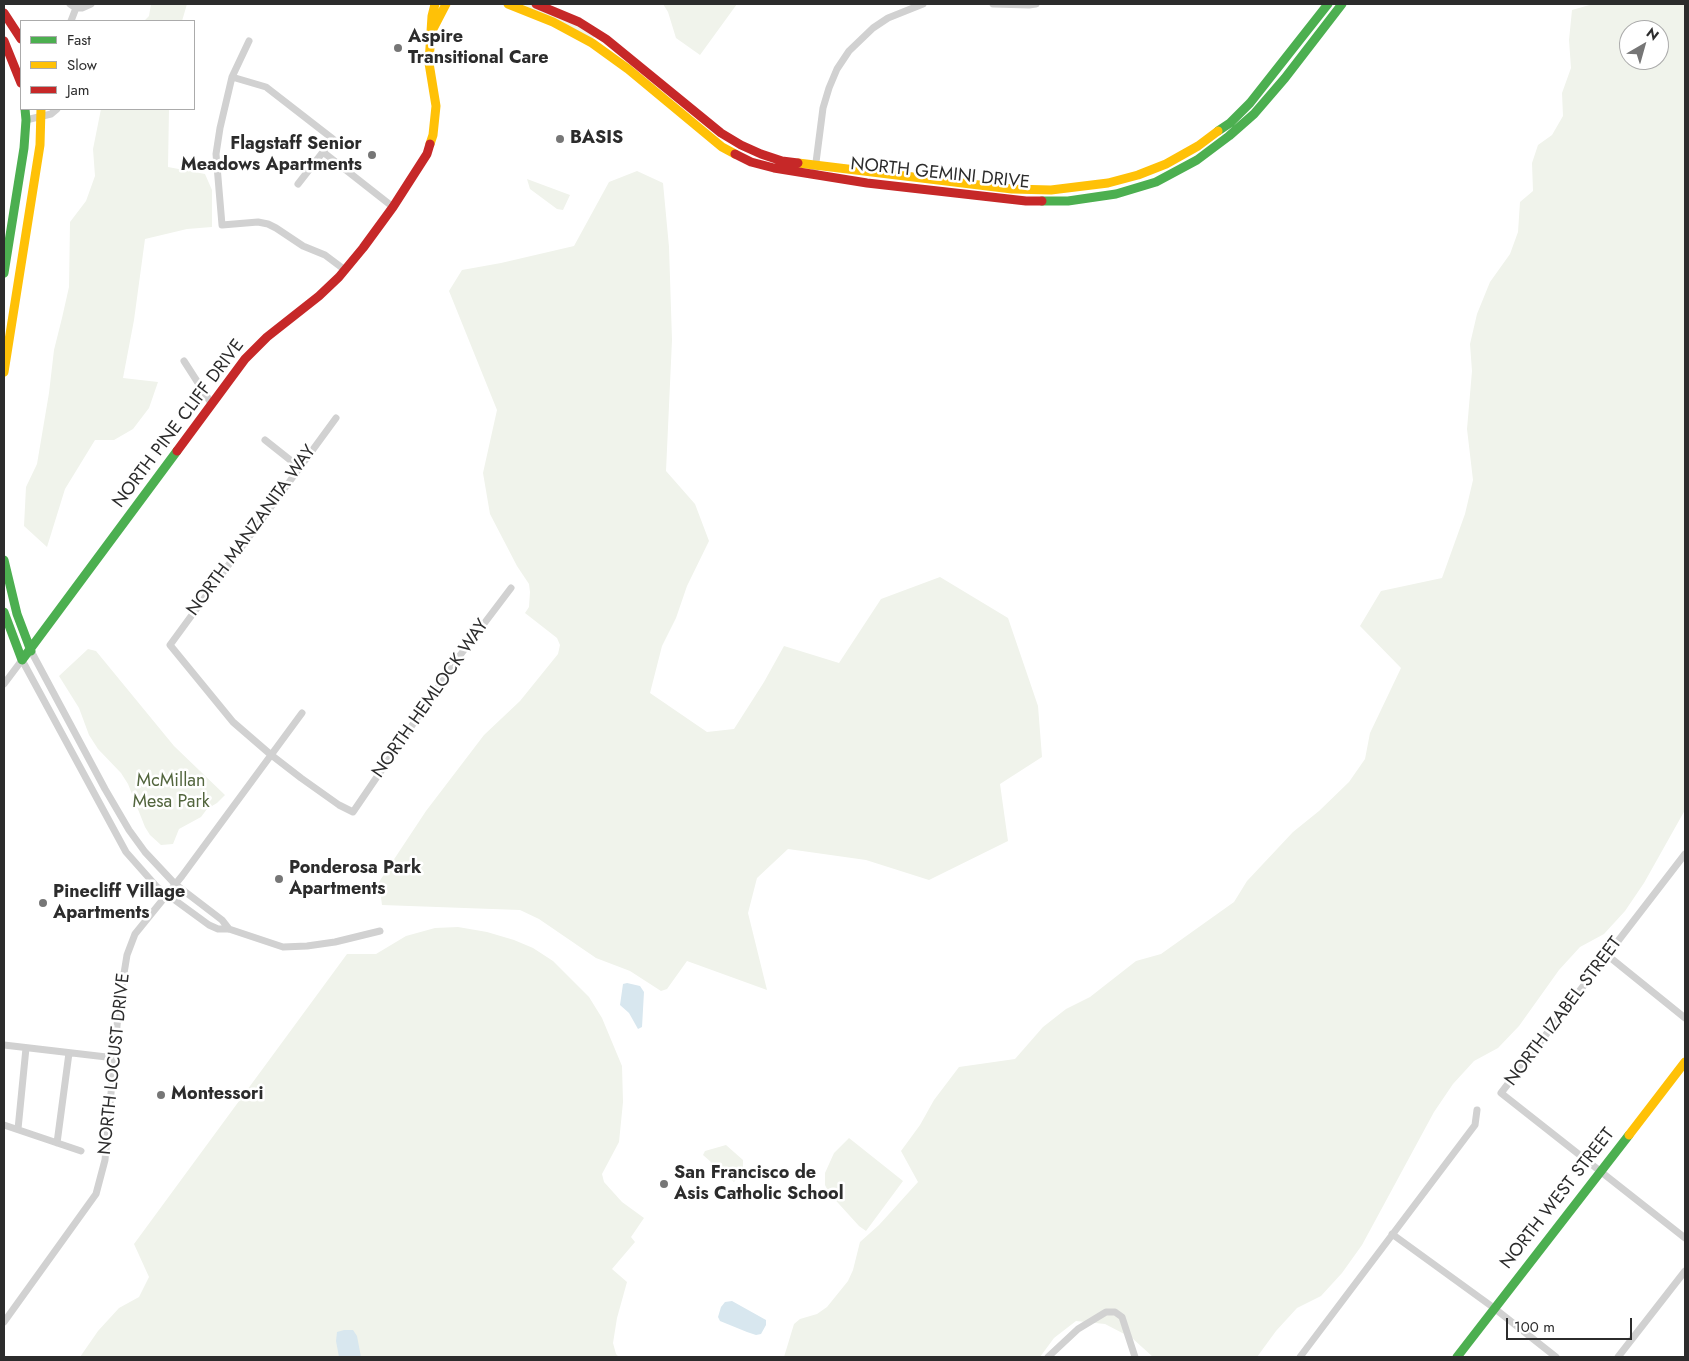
<!DOCTYPE html>
<html>
<head>
<meta charset="utf-8">
<style>
	body { margin:0 }
	#map { position:relative; width:1689px; height:1361px; overflow:hidden; background:#fff; font-family:Jost,sans-serif }
	canvas { display:block }
	.frame { position:absolute; inset:0; border:5px solid #2c2c2c; pointer-events:none }
	.legend { position:absolute; left:20px; top:20px; width:175px; height:90px; box-sizing:border-box; background:#fff; border:1px solid #ababab; margin:0; padding:6px 9px; list-style:none; font-size:15px; color:#2c2c2c }
	.legend li { display:flex; align-items:center; gap:10px; height:25px }
	.legend b { width:25px; border:1px solid #ababab }
	.north { position:absolute; left:1619px; top:20px; width:50px; height:50px; box-sizing:border-box; background:#fff; border:1px solid #ababab; border-radius:50%; rotate:38deg; font-size:14px; font-weight:700; line-height:20px; text-align:center; color:#2c2c2c }
	.north::after { content:''; display:block; margin:auto; width:18px; height:22px; background:#767676; clip-path:polygon(50% 0,100% 100%,50% 72%,0 100%) }
	.scale { position:absolute; left:1506px; top:1318px; width:126px; height:22px; box-sizing:border-box; border:2px solid #2c2c2c; border-top:0; padding-left:6px; font-size:15px; line-height:18px; white-space:nowrap; color:#2c2c2c; -webkit-text-stroke:4px #fff; paint-order:stroke }
</style>
</head>
<body>
<div id="map">
<canvas width="1689" height="1361"></canvas>
<div class="frame"></div>
<ul class="legend">
<li><b style="height:6px;background:#4caf50"></b>Fast</li>
<li><b style="height:6px;background:#ffc107"></b>Slow</li>
<li><b style="height:6px;background:#c62828"></b>Jam</li>
</ul>
<div class="north">N</div>
<div class="scale">100 m</div>
</div>
<script>
const ctx = document.querySelector('canvas').getContext('2d');
ctx.lineJoin = 'round';
function paint(path, color) {
  ctx.fillStyle = color;
  ctx.fill(path, 'evenodd');
}
function shape(rows) {
  const path = new Path2D();
  for (const r of rows) {
    path.moveTo(r[0], r[1]);
    for (let i = 2; i < r.length; i += 2) path.lineTo(r[i], r[i + 1]);
  }
  return path;
}
function stroke(path, color, width, dash) {
  ctx.strokeStyle = color;
  ctx.lineWidth = width;
  ctx.lineCap = dash ? 'butt' : 'round';
  ctx.setLineDash(dash || []);
  ctx.stroke(path);
}
function drawText(font, color, halo, rows, align = 'center') {
  ctx.font = font + ' Jost,sans-serif';
  ctx.lineWidth = 5;
  ctx.setLineDash([]);
  ctx.textBaseline = 'middle';
  ctx.strokeStyle = halo;
  ctx.fillStyle = color;
  for (const [text, x, y, turn = 0] of rows) {
    ctx.save();
    ctx.translate(x, y);
    ctx.rotate((+turn || 0) * Math.PI / 180);
    ctx.textAlign = isNaN(turn) ? turn : align;
    if (halo) ctx.strokeText(text, 0, 0);
    ctx.fillText(text, 0, 0);
    ctx.restore();
  }
}
paint(shape([
	[151,4,187,4,182,21,144,21,149,16],
	[514,4,533,5,570,21,596,36,592,39],
	[663,4,737,4,700,55,676,38,668,12],
	[1593,4,1685,4,1685,810,1644,883,1625,911,1604,934,1580,947,1559,970,1519,1026,1498,1048,1474,1061,1453,1084,1434,1112,1362,1245,1342,1273,1321,1296,1297,1308,1276,1331,1257,1357,1153,1357,1132,1338,1105,1324,1076,1321,1054,1338,1040,1357,784,1357,794,1324,800,1319,817,1314,827,1307,848,1281,853,1270,860,1242,879,1225,918,1182,901,1151,920,1125,934,1100,959,1067,1015,1059,1043,1027,1066,1009,1090,997,1136,961,1161,954,1234,902,1247,881,1293,832,1319,811,1349,782,1365,759,1370,733,1401,668,1360,626,1381,591,1442,578,1465,514,1473,480,1467,429,1472,371,1470,344,1477,314,1490,282,1510,254,1518,232,1520,202,1533,191,1532,163,1538,145,1552,135,1563,116,1562,93,1571,68,1569,40,1572,10],
	[1629,30,1659,30,1659,60,1629,60],
	[101,109,169,109,168,167,205,174,212,190,212,227,187,229,145,239,134,320,123,378,158,382,149,408,133,429,114,440,95,440,65,489,47,547,24,526,26,487,37,464,49,393,54,350,62,318,69,287,70,222,86,201,95,176,93,149],
	[637,171,663,183,669,247,672,340,666,471,695,504,709,541,687,586,676,618,662,646,650,693,707,732,734,729,764,682,784,646,839,663,881,599,940,577,1008,618,1038,706,1042,757,1000,784,1008,841,929,880,866,860,788,849,757,878,748,913,767,990,687,961,667,989,661,991,630,971,596,958,539,919,520,910,382,905,379,882,426,811,484,735,520,701,558,654,560,645,557,638,525,613,529,607,530,592,529,584,517,566,490,514,483,473,497,410,449,291,462,270,501,263,574,246,609,182],
	[527,179,570,195,563,210,557,209,530,189],
	[88,649,96,651,174,746,225,795,217,803,207,809,201,817,179,829,173,844,161,845,150,835,145,827,128,784,121,773,98,749,89,735,79,708,59,676],
	[458,927,487,932,514,940,533,948,553,961,589,997,602,1018,622,1066,623,1102,619,1142,602,1174,604,1182,622,1202,644,1218,631,1237,635,1242,612,1269,627,1282,617,1318,613,1343,616,1354,619,1357,80,1357,98,1331,119,1308,139,1297,149,1277,134,1244,347,954,376,954,406,936,435,928],
	[849,1138,903,1181,866,1231,859,1226,829,1193,825,1185,825,1173,834,1153],
	[726,1145,743,1160,743,1171,734,1182,710,1164,711,1162,703,1155,705,1151]
]), '#f0f3eb');
paint(shape([
	[627,983,640,986,644,992,642,1027,638,1029,629,1013,620,1005,623,984],
	[732,1301,766,1320,766,1325,761,1334,756,1335,747,1332,720,1321,718,1317,721,1307,725,1302],
	[344,1330,353,1330,357,1336,361,1357,339,1357,336,1341,337,1332]
]), '#d8e7ef');
stroke(shape([
	[70,4,76,8,82,8,91,4],
	[993,4,1029,5,1036,4],
	[71,21,76,8],
	[249,41,232,77,220,128,216,154,222,225,258,222,268,224,276,228,303,246,325,255,345,270],
	[232,77,266,87,333,139,323,152,393,207],
	[26,120,51,114,57,109],
	[815,170,823,108,829,88,837,69,849,51,873,28,888,18,923,4],
	[298,184,323,152],
	[184,361,211,403],
	[336,418,170,645,233,722,270,754,301,778,339,805,353,812,458,658,511,588],
	[265,440,299,467],
	[31,651,105,789,129,830,145,852,175,884,222,920,229,929],
	[4,684,22,660,126,852,157,887,209,925,218,929,229,929,283,947,307,946,335,942,380,931],
	[1685,854,1501,1093,1685,1238],
	[1607,955,1685,1018],
	[4,1045,115,1058],
	[4,1125,81,1151],
	[18,1129,26,1048],
	[57,1143,69,1053],
	[1392,1234,1494,1308,1556,1357],
	[4,1322,96,1194,105,1160,119,1004,127,955,135,934,182,876,302,713],
	[1048,1357,1078,1329,1106,1312,1115,1312,1122,1317,1135,1357],
	[1300,1357,1475,1125,1477,1110],
	[1618,1357,1685,1271]
]), '#d1d1d1', 7);
stroke(shape([
	[1218,131,1230,123,1250,103,1328,4],
	[1042,201,1068,201,1116,194,1156,182,1197,160,1229,136,1254,114,1285,78,1342,4],
	[4,273,24,148,26,120,25,109],
	[4,560,17,614,31,651],
	[4,612,22,660,177,451],
	[1457,1357,1629,1135]
]), '#4caf50', 9);
stroke(shape([
	[508,4,553,22,592,43,628,69,722,147,735,154],
	[433,29,446,4],
	[430,144,433,135,436,106,429,63,432,16,435,4],
	[798,163,1012,189,1051,190,1108,183,1138,175,1166,164,1198,146,1218,131],
	[4,372,40,145,41,109],
	[1629,1135,1685,1062]
]), '#ffc107', 9);
stroke(shape([
	[536,4,579,22,606,39,721,133,741,145,761,154,782,161,798,163],
	[4,13,21,39],
	[4,41,21,83],
	[735,154,751,162,774,168,867,183,1026,201,1042,201],
	[177,451,245,359,267,337,319,296,339,277,363,248,393,207,427,154,430,144]
]), '#c62828', 9);
for (const [x, y, r, color] of [
	[398,48,5,"#767676"],
	[560,139,5,"#767676"],
	[372,155,5,"#767676"],
	[279,879,5,"#767676"],
	[43,903,5,"#767676"],
	[161,1095,5,"#767676"],
	[664,1184,5,"#767676"]
]) {
  const dot = new Path2D();
  dot.arc(x, y, r, 0, 2 * Math.PI);
  ctx.fillStyle = color;
  ctx.fill(dot);
  stroke(dot, '#fff', 2);
}
drawText('bold 18px', '#2c2c2c', '#fff', [
	["Aspire",408,38],
	["Transitional Care",408,59],
	["BASIS",570,139],
	["Flagstaff Senior",362,145,"right"],
	["Meadows Apartments",362,166,"right"],
	["Ponderosa Park",289,869],
	["Apartments",289,890],
	["Pinecliff Village",53,893],
	["Apartments",53,914],
	["Montessori",171,1095],
	["San Francisco de",674,1174],
	["Asis Catholic School",674,1195]
], 'left');
drawText('18px', '#2c2c2c', '#fff', [
	["NORTH GEMINI DRIVE",940,174,6],
	["NORTH PINE CLIFF DRIVE",179,424,-53],
	["NORTH MANZANITA WAY",252,531,-54],
	["NORTH HEMLOCK WAY",431,699,-55],
	["NORTH IZABEL STREET",1564,1012,-53],
	["NORTH LOCUST DRIVE",115,1064,-84],
	["NORTH WEST STREET",1558,1199,-52]
]);
drawText('18px', '#52653d', '#fff', [
	["McMillan",171,782],
	["Mesa Park",171,803]
]);
</script>
</body>
</html>
